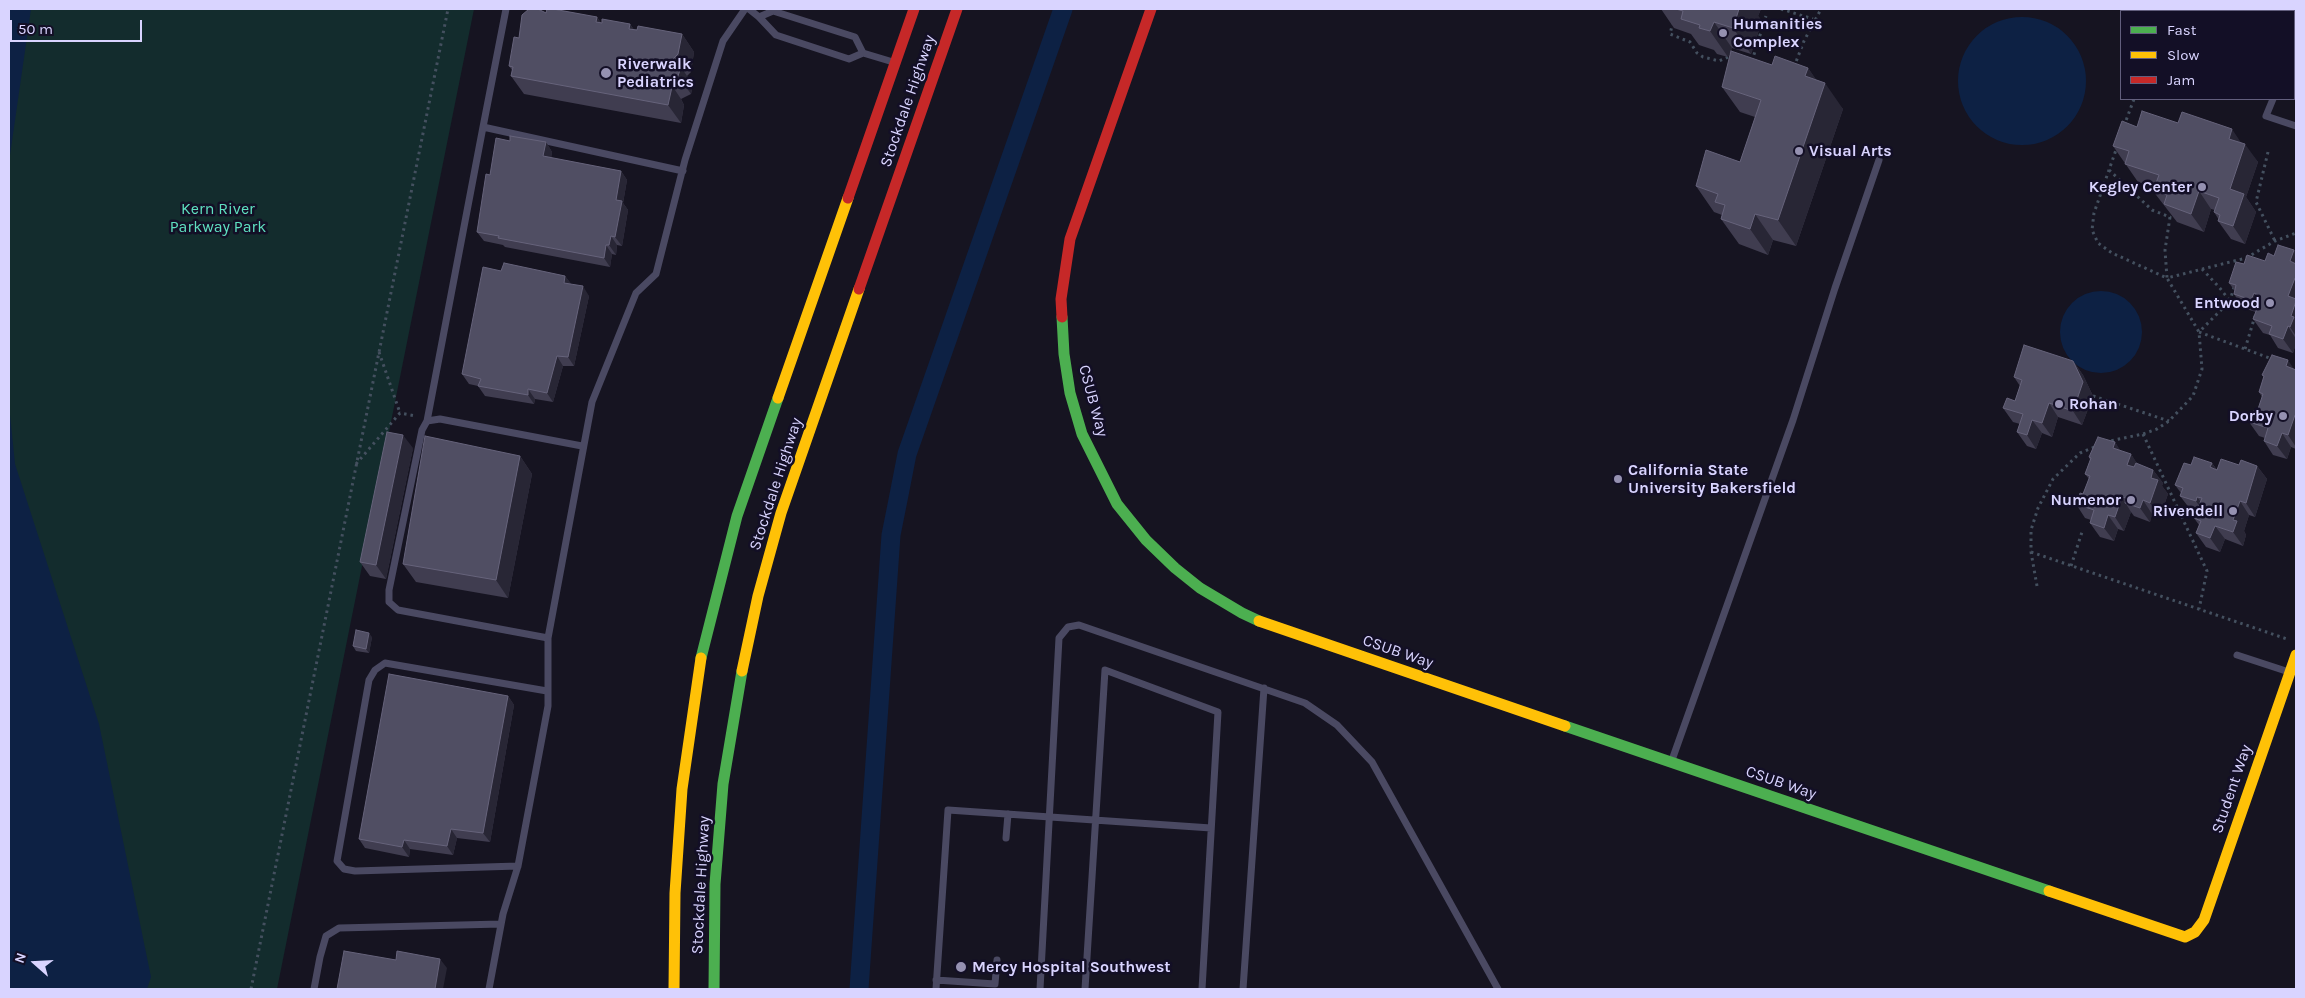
<!DOCTYPE html>
<html>
<head>
<meta charset="utf-8">
<style>
	body { margin:0 }
	#map { position:relative; width:2305px; height:998px; overflow:hidden; background:#161421; font-family:Karla,sans-serif }
	canvas { display:block }
	.frame { position:absolute; inset:0; border:10px solid #d9d4ff; pointer-events:none }
	.legend { position:absolute; left:2120px; top:10px; width:175px; height:90px; box-sizing:border-box; background:#130f26; border:1px solid #625e7d; margin:0; padding:6px 9px; list-style:none; font-size:15px; color:#d9d4ff }
	.legend li { display:flex; align-items:center; gap:10px; height:25px }
	.legend b { width:25px; border:1px solid #625e7d }
	.north { position:absolute; left:10px; top:938px; width:50px; height:50px; -webkit-text-stroke:4px #130f26; paint-order:stroke; rotate:289deg; font-size:14px; font-weight:700; line-height:20px; text-align:center; color:#d9d4ff }
	.north::after { content:''; display:block; margin:auto; width:18px; height:22px; background:#d9d4ff; clip-path:polygon(50% 0,100% 100%,50% 72%,0 100%) }
	.scale { position:absolute; left:10px; top:20px; width:132px; height:22px; box-sizing:border-box; border:2px solid #d9d4ff; border-top:0; padding-left:6px; font-size:15px; line-height:18px; white-space:nowrap; color:#d9d4ff; -webkit-text-stroke:4px #130f26; paint-order:stroke }
</style>
</head>
<body>
<div id="map">
<canvas width="2305" height="998"></canvas>
<div class="frame"></div>
<ul class="legend">
<li><b style="height:6px;background:#4caf50"></b>Fast</li>
<li><b style="height:6px;background:#ffc107"></b>Slow</li>
<li><b style="height:6px;background:#c62828"></b>Jam</li>
</ul>
<div class="north">N</div>
<div class="scale">50 m</div>
</div>
<script>
const ctx = document.querySelector('canvas').getContext('2d');
ctx.lineJoin = 'round';
function paint(path, color) {
  ctx.fillStyle = color;
  ctx.fill(path, 'evenodd');
}
function shape(rows) {
  const path = new Path2D();
  for (const r of rows) {
    if (r.length === 3) {
      path.moveTo(r[0] + r[2], r[1]);
      path.arc(r[0], r[1], r[2], 0, 2 * Math.PI);
      continue;
    }
    path.moveTo(r[0], r[1]);
    for (let i = 2; i < r.length; i += 2) path.lineTo(r[i], r[i + 1]);
  }
  return path;
}
function stroke(path, color, width, dash) {
  ctx.strokeStyle = color;
  ctx.lineWidth = width;
  ctx.lineCap = dash ? 'butt' : 'round';
  ctx.setLineDash(dash || []);
  ctx.stroke(path);
}
function drawText(font, color, halo, rows, align = 'center') {
  ctx.font = font + ' Karla,sans-serif';
  ctx.lineWidth = 5;
  ctx.setLineDash([]);
  ctx.textBaseline = 'middle';
  ctx.strokeStyle = halo;
  ctx.fillStyle = color;
  for (const [text, x, y, turn = 0] of rows) {
    ctx.save();
    ctx.translate(x, y);
    ctx.rotate((+turn || 0) * Math.PI / 180);
    ctx.textAlign = isNaN(turn) ? turn : align;
    if (halo) ctx.strokeText(text, 0, 0);
    ctx.fillText(text, 0, 0);
    ctx.restore();
  }
}
paint(shape([
	[9,9,474,9,277,989,9,989]
]), '#132c2d');
paint(shape([
	[9,9,31,9,9,162],
	[2022,81,64],
	[2101,332,41],
	[9,405,15,464,99,724,151,977,147,989,9,989]
]), '#0d2144');
stroke(shape([
	[859,989,891,535,898,500,907,454,1063,9]
]), '#0d2144', 19);
stroke(shape([
	[1781,9,1813,19],
	[1673,22,1670,34,1690,42,1697,53,1703,57,1719,61,1733,55],
	[1752,61,1766,16],
	[1794,67,1804,41,1821,9],
	[2124,126,2134,99],
	[2268,152,2256,202,2275,241],
	[2109,170,2152,210,2170,217,2165,250,2167,278,2246,258,2275,241,2296,233],
	[2202,269,2219,287,2230,301],
	[2234,287,2230,301,2199,332,2272,359],
	[2245,349,2255,316],
	[379,352,400,413],
	[2093,396,2169,421],
	[2143,434,2207,571,2199,609],
	[2105,442,2143,434,2157,429,2169,421,2193,396,2202,369,2199,332,2167,278,2112,253,2098,243,2092,230,2094,213,2117,147],
	[356,464,400,413,416,416],
	[2031,552,2287,639],
	[2071,566,2082,532],
	[2037,586,2031,552,2031,530,2038,508,2053,479,2080,453,2097,446],
	[251,989,448,9]
]), '#44505f', 3, [2.5, 4]);
stroke(shape([
	[506,9,483,127,683,171],
	[749,9,759,17,776,35,849,59,863,53,855,37,773,11,759,17],
	[2255,11,2256,9],
	[2294,40,2296,33],
	[863,53,893,62],
	[2273,99,2266,116,2296,126],
	[427,421,483,127],
	[548,638,398,610,389,602,389,590,422,430,427,421,440,419,582,446],
	[2237,655,2289,672],
	[1672,760,1793,420,1835,288,1879,160],
	[1006,838,1008,814],
	[518,866,355,871,344,869,337,861,369,680,375,670,385,663,547,691],
	[936,980,995,984,997,960],
	[314,989,320,957,326,936,339,928,501,924],
	[489,989,503,914,518,866,548,706,548,638,592,402,636,293,656,274,685,160,723,41,745,9],
	[936,989,948,810,1211,828],
	[1040,989,1059,638,1068,627,1079,625,1305,703,1337,725,1372,762,1498,989],
	[1085,989,1105,670,1218,712,1202,989],
	[1243,989,1264,688]
]), '#4a4962', 7);
stroke(shape([
	[1062,317,1064,354,1070,393,1082,434,1117,504,1146,540,1175,568,1200,588,1242,613,1259,621],
	[701,658,737,516,778,398],
	[1565,726,2049,891],
	[714,989,715,884,723,784,742,671]
]), '#4caf50', 11);
stroke(shape([
	[778,398,848,198],
	[1259,621,1565,726],
	[742,671,758,596,781,513,859,289],
	[2049,891,2185,937,2195,932,2204,920,2296,655],
	[674,989,675,893,682,789,701,658]
]), '#ffc107', 11);
stroke(shape([
	[848,198,914,9],
	[859,289,957,9],
	[1062,317,1061,299,1070,239,1151,9]
]), '#c62828', 11);
paint(shape([
	[1661,9,1761,9,1758,16,1762,21,1751,54,1732,48,1728,57,1717,54,1714,50,1699,45,1691,34,1674,28],
	[546,13,597,17,601,23,630,24,634,30,682,34,694,52,691,72,687,76,693,85,691,94,681,99,684,105,681,123,524,94,511,76,512,70,509,66,519,38],
	[1772,65,1808,68,1816,80,1843,109,1796,246,1773,240,1768,255,1739,244,1721,219,1722,215,1714,212,1696,186,1740,162,1755,117,1740,112,1722,87],
	[2178,123,2242,143,2258,162,2246,197,2256,212,2245,244,2231,239,2218,221,2219,220,2214,212,2215,210,2211,209,2204,232,2177,222,2153,191,2155,187,2138,182,2113,146,2137,127],
	[510,141,546,142,552,152,551,158,621,171,627,180,623,203,628,210,622,246,617,245,616,255,612,254,610,267,505,247,503,245,484,241,477,232,490,175],
	[2294,250,2296,254,2296,343,2293,353,2278,348,2270,335,2263,333,2253,319,2256,312,2243,308,2234,294,2235,291,2229,283,2244,264,2265,261,2274,256],
	[501,271,565,276,571,284,589,296,574,366,563,366,553,402,535,399,534,404,485,396,478,386,469,384,462,374],
	[2073,361,2083,375,2093,396,2082,425,2058,417,2052,437,2042,433,2036,449,2027,446,2017,432,2020,424,2013,422,2003,408,2015,401,2020,386,2014,377],
	[2294,369,2296,370,2296,449,2291,447,2287,459,2273,455,2264,441,2265,438,2259,436,2249,422,2257,412,2262,397,2259,392,2264,377,2262,375],
	[2115,442,2120,451,2131,454,2137,464,2153,470,2163,483,2162,486,2168,494,2160,517,2152,514,2150,522,2134,516,2131,512,2124,531,2118,529,2114,541,2100,537,2090,523,2091,520,2085,518,2076,504,2083,494,2089,479,2085,474,2090,460,2089,457],
	[413,448,386,579,370,576,360,562],
	[520,456,532,474,508,598,416,582,403,564],
	[2212,463,2217,470,2239,465,2257,466,2267,479,2255,517,2249,515,2244,531,2246,535,2243,546,2225,539,2220,552,2206,547,2196,533,2199,525,2194,518,2197,512,2190,509,2180,496,2181,493,2175,485,2191,465],
	[372,637,369,653,356,651,353,646],
	[508,696,514,705,490,842,457,838,453,855,410,849,409,857,365,848,359,839]
]), '#403d50');
paint(shape([
	[1739,9,1761,9,1758,16,1762,21,1751,54,1733,28],
	[597,17,609,35,596,22],
	[1714,22,1732,48,1728,57,1710,31],
	[630,24,643,42,629,29],
	[682,34,694,52,691,72,678,54],
	[681,67,693,85,691,94,678,76],
	[1808,68,1823,89,1825,83,1843,109,1796,246,1778,220,1805,76],
	[669,81,681,99,684,105,681,123,668,105],
	[2232,129,2244,147,2245,144,2258,162,2246,197,2256,212,2245,244,2233,226,2230,189,2229,139],
	[546,142,552,152,550,165,543,156],
	[621,171,627,180,623,203,628,210,622,246,615,237,616,200],
	[2199,191,2211,209,2204,232,2191,214],
	[1755,214,1773,240,1768,255,1750,229],
	[611,236,617,245,616,255,609,245],
	[606,245,612,254,610,267,604,258],
	[2294,250,2296,254,2296,271,2290,261],
	[565,276,572,285,564,283],
	[2295,278,2296,280,2296,336,2290,327,2291,316,2288,296],
	[583,286,589,296,574,366,568,357],
	[2254,293,2259,301,2256,300,2263,309,2261,314,2251,300],
	[2288,326,2296,339,2296,343,2293,353,2283,339],
	[557,356,563,366,553,402,547,393],
	[2288,360,2296,372,2286,366],
	[2073,361,2083,375,2093,396,2082,425,2073,411],
	[528,389,535,399,534,404,528,395],
	[2049,403,2058,417,2052,437,2042,423],
	[2295,415,2296,416,2296,447,2288,435],
	[2032,420,2042,433,2036,449,2027,435],
	[2282,433,2291,447,2287,459,2277,446],
	[403,435,413,448,386,579,376,565],
	[2115,442,2124,456,2113,448],
	[2131,454,2140,468,2137,479,2127,465],
	[520,456,532,474,508,598,496,580],
	[2212,463,2221,477,2210,467],
	[2257,466,2267,479,2255,517,2246,503],
	[2153,470,2163,483,2162,486,2168,494,2160,517,2150,503,2151,478],
	[2122,497,2131,512,2124,531,2115,517],
	[2197,497,2207,510,2205,515,2196,501],
	[2143,500,2152,514,2150,522,2140,508],
	[2240,501,2249,515,2244,531,2246,535,2243,546,2233,532,2233,520],
	[2108,515,2118,529,2114,541,2104,528],
	[2215,526,2225,539,2220,552,2210,538],
	[369,633,372,637,369,653,366,649],
	[508,696,514,705,490,842,483,833],
	[451,829,457,838,453,855,447,846],
	[404,840,410,849,409,857,402,847],
	[440,959,447,968,443,989,435,989]
]), '#282635');
const building = shape([
	[529,9,538,9,546,13,547,9,553,9,597,17,596,22,602,23,602,19,630,24,629,29,637,30,638,26,682,34,678,54,673,59,681,67,678,76,669,81,672,87,668,105,511,76,513,67,509,66,514,37,519,38,522,15,529,9],
	[1676,9,1739,9,1733,28,1714,22,1710,31,1699,28,1700,25,1681,19,1683,11,1676,9],
	[2136,9,2208,9,2215,11,2135,11,2136,9],
	[1731,51,1772,65,1775,56,1808,68,1805,76,1825,83,1778,220,1755,214,1750,229,1721,219,1725,205,1715,202,1718,194,1696,186,1706,150,1740,162,1761,100,1722,87,1731,51],
	[2142,111,2178,123,2182,112,2232,129,2229,139,2245,144,2230,189,2244,194,2233,226,2218,221,2220,215,2214,212,2219,198,2199,191,2191,214,2164,204,2167,195,2153,191,2159,175,2125,164,2129,151,2113,146,2122,121,2137,127,2142,111],
	[510,136,546,142,543,156,621,171,616,200,622,201,615,237,611,236,609,245,606,245,604,258,498,238,499,236,477,232,486,174,490,175,496,138,510,141,510,136],
	[2278,245,2294,250,2290,261,2296,264,2296,278,2295,278,2288,296,2296,299,2296,301,2291,316,2294,317,2290,327,2288,326,2283,339,2269,334,2272,326,2253,319,2260,301,2256,300,2258,295,2254,293,2251,300,2234,294,2236,285,2229,283,2236,262,2244,264,2247,255,2265,261,2268,253,2274,256,2278,245],
	[504,263,565,276,564,283,583,286,568,357,557,356,547,393,528,389,528,395,478,386,481,379,462,374,483,267,501,271,504,263],
	[2024,345,2073,361,2083,382,2073,411,2049,403,2042,423,2032,420,2027,435,2017,432,2023,414,2003,408,2007,398,2015,401,2022,380,2014,377,2024,345],
	[2272,355,2288,360,2286,366,2296,370,2296,415,2295,415,2288,435,2282,433,2277,446,2264,441,2268,428,2249,422,2253,411,2257,412,2263,394,2259,392,2264,376,2262,375,2272,355],
	[387,432,403,435,376,565,360,562,387,432],
	[425,436,520,456,496,580,403,564,425,436],
	[2098,437,2115,442,2113,448,2131,454,2127,465,2134,467,2136,463,2153,470,2151,478,2158,480,2150,503,2143,500,2140,508,2125,503,2126,498,2122,497,2115,517,2108,515,2104,528,2090,523,2094,510,2076,504,2080,493,2083,494,2090,476,2085,474,2091,458,2089,457,2098,437],
	[2194,457,2212,463,2210,467,2217,470,2221,459,2239,465,2241,460,2257,466,2246,503,2240,501,2233,520,2237,521,2233,532,2215,526,2210,538,2196,533,2201,521,2194,518,2202,498,2197,497,2196,501,2180,496,2183,488,2175,485,2184,463,2191,465,2194,457],
	[356,630,369,633,366,649,353,646,356,630],
	[389,674,508,696,483,833,451,829,447,846,404,840,402,847,359,839,389,674],
	[344,951,396,960,397,951,440,959,435,989,337,989,344,951]
]);
paint(building, '#504e63');
stroke(building, '#66637b', 1);
for (const [x, y, r, color] of [
	[1723,33,5,"#9591b1"],
	[606,73,6,"#9591b1"],
	[1799,151,5,"#9591b1"],
	[2202,187,5,"#9591b1"],
	[2270,303,5,"#9591b1"],
	[2059,404,5,"#9591b1"],
	[2283,416,5,"#9591b1"],
	[1618,479,5,"#9591b1"],
	[2131,500,5,"#9591b1"],
	[2233,511,5,"#9591b1"],
	[961,967,6,"#9591b1"]
]) {
  const dot = new Path2D();
  dot.arc(x, y, r, 0, 2 * Math.PI);
  ctx.fillStyle = color;
  ctx.fill(dot);
  stroke(dot, '#130f26', 2);
}
drawText('bold 16px', '#d9d4ff', '#130f26', [
	["Humanities",1733,24],
	["Complex",1733,42],
	["Riverwalk",617,64],
	["Pediatrics",617,82],
	["Visual Arts",1809,151],
	["Kegley Center",2192,187,"right"],
	["Entwood",2260,303,"right"],
	["Rohan",2069,404],
	["Dorby",2273,416,"right"],
	["California State",1628,470],
	["University Bakersfield",1628,488],
	["Numenor",2121,500,"right"],
	["Rivendell",2223,511,"right"],
	["Mercy Hospital Southwest",972,967]
], 'left');
drawText('16px', '#d9d4ff', '#130f26', [
	["Stockdale Highway",908,101,-71],
	["CSUB Way",1093,401,75],
	["Stockdale Highway",776,484,-72],
	["CSUB Way",1398,652,19],
	["CSUB Way",1781,783,19],
	["Student Way",2232,789,-71],
	["Stockdale Highway",701,885,-87]
]);
drawText('16px', '#5fe0c0', '#130f26', [
	["Kern River",218,209],
	["Parkway Park",218,227]
]);
</script>
</body>
</html>
